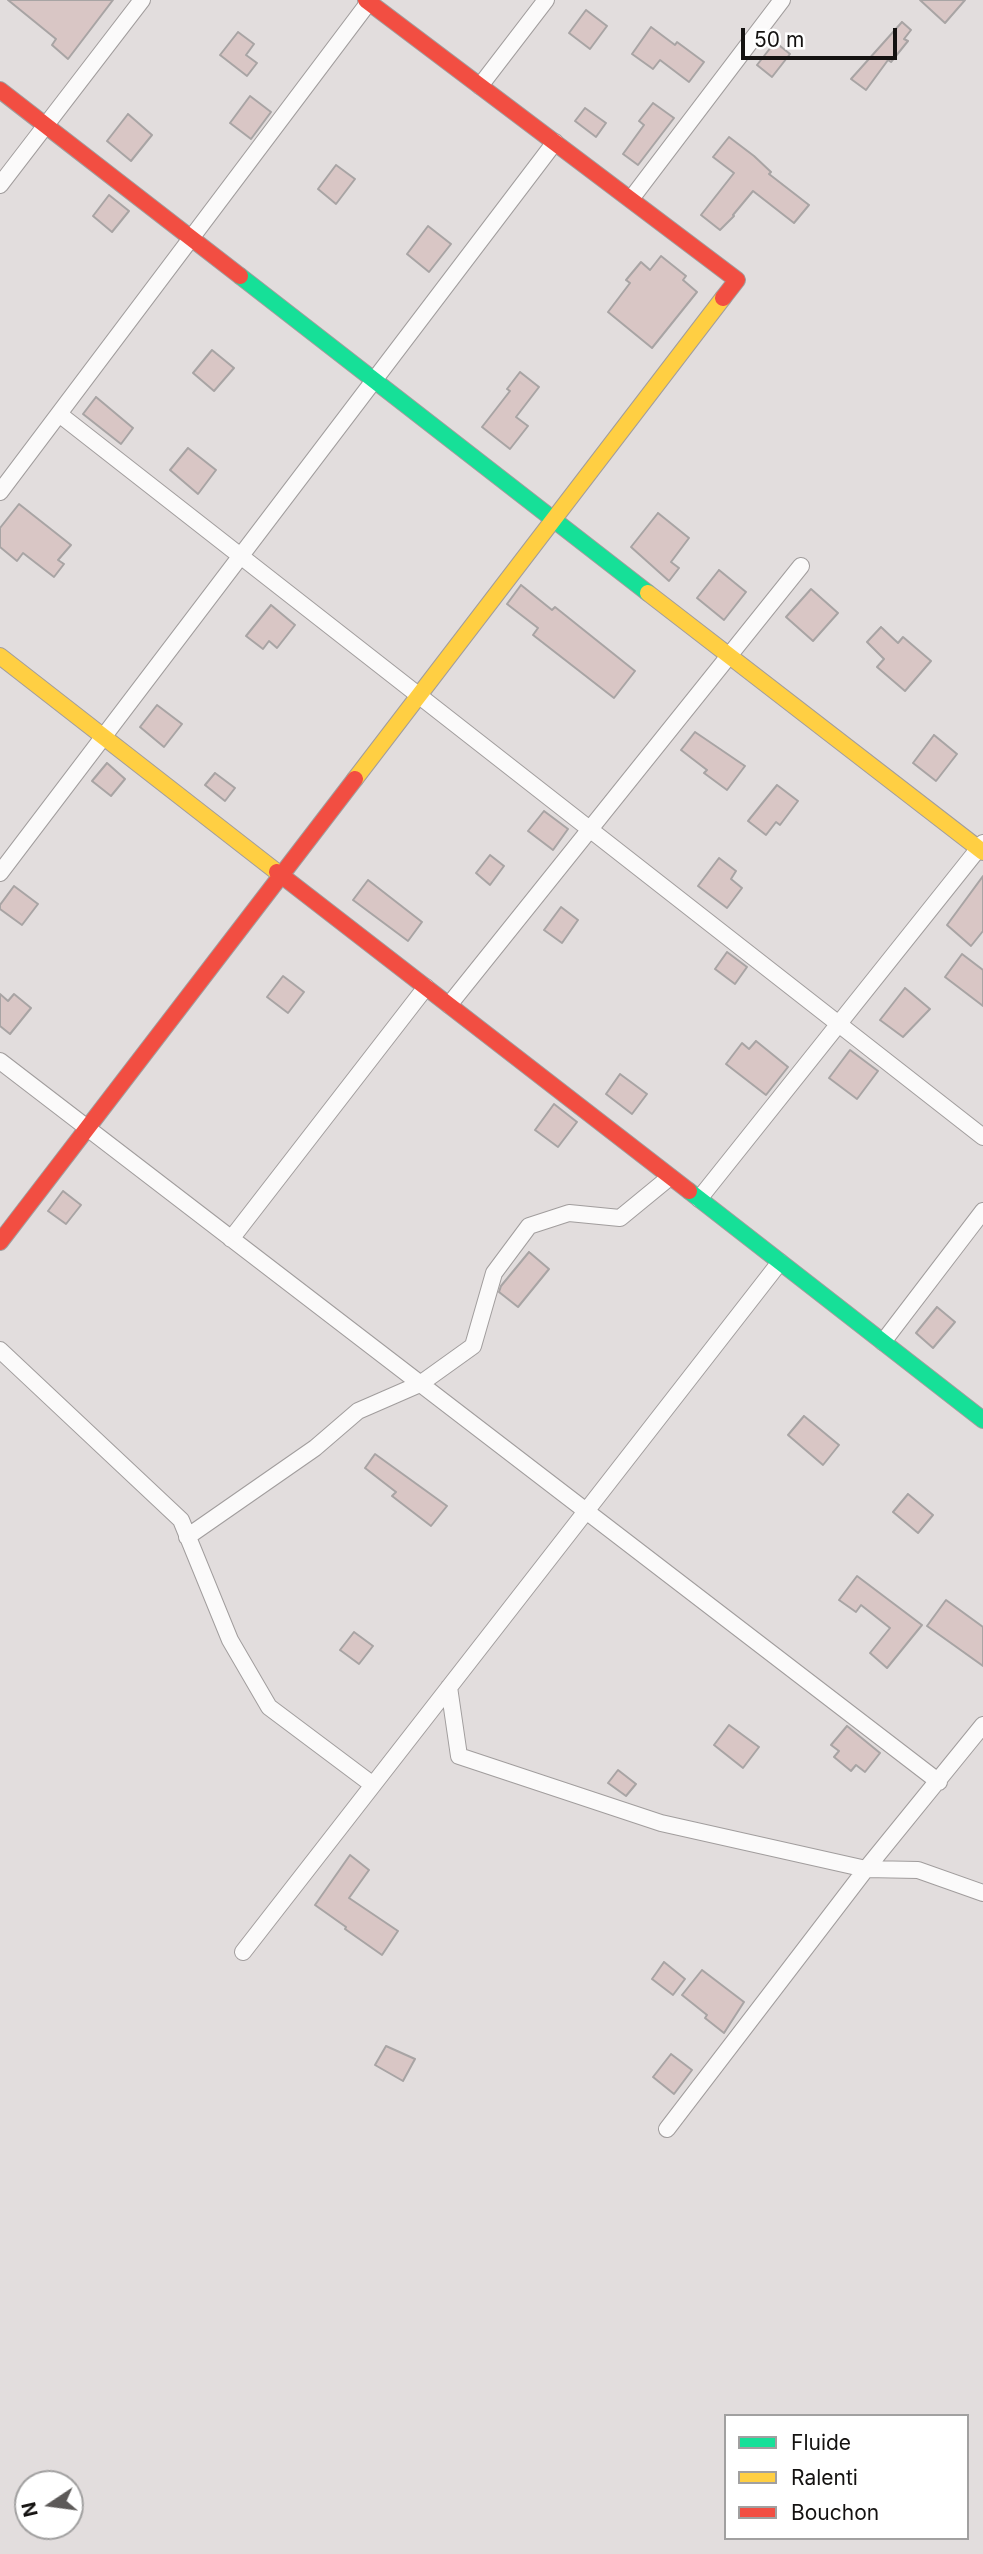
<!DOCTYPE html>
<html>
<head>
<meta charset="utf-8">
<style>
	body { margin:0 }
	#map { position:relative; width:983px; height:2554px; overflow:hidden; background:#e2dddd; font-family:Inter,sans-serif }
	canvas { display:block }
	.legend { position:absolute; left:724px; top:2414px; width:245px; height:126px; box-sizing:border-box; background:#fff; border:2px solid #a1a0a0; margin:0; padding:9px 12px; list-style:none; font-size:21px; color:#141211 }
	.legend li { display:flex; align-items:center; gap:14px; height:35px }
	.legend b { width:35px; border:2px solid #a1a0a0 }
	.north { position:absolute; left:14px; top:2470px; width:70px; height:70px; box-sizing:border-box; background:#fff; border:2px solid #a1a0a0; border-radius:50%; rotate:257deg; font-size:19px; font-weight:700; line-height:28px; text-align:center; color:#141211 }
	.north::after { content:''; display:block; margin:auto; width:24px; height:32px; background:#5c5958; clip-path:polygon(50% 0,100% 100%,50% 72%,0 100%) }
	.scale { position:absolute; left:741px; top:28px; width:156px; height:32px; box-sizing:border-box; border:4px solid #141211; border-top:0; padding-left:9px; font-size:21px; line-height:24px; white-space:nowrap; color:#141211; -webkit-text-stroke:5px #fff; paint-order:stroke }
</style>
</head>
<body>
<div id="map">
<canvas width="983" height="2554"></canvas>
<ul class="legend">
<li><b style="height:9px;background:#16e098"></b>Fluide</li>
<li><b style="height:9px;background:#ffcf43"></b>Ralenti</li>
<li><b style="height:9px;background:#f24e42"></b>Bouchon</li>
</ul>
<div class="north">N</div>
<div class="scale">50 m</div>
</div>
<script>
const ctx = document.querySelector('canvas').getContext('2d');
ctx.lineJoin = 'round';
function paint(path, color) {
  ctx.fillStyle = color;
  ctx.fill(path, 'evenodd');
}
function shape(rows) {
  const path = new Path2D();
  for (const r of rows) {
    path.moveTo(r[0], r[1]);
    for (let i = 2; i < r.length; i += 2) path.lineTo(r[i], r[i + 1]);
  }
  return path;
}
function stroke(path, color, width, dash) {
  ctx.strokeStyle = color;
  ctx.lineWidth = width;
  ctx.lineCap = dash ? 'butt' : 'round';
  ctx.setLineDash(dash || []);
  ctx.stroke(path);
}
const building = shape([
	[8,0,113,0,68,59,52,45,56,39,8,0],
	[920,0,965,0,945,23,920,0],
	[586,10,607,26,590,49,569,33,586,10],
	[902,22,911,30,904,39,908,41,891,62,888,60,866,90,851,79,902,22],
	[651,27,675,45,677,42,704,62,689,82,660,60,653,69,632,54,651,27],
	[238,32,254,44,246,55,257,63,247,76,220,55,238,32],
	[775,42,790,54,772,77,757,65,775,42],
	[250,96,271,112,251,139,230,123,250,96],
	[653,103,674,118,638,165,623,154,644,125,639,121,653,103],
	[585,108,606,123,596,137,575,121,585,108],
	[128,114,152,135,131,161,107,141,128,114],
	[729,137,754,156,771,172,769,174,809,205,794,223,753,191,733,215,734,216,720,230,701,215,734,173,713,157,729,137],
	[336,165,355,179,336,204,318,189,336,165],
	[109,195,129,211,112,232,93,216,109,195],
	[428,226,451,244,429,272,407,254,428,226],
	[661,256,686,276,683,280,697,292,652,348,608,312,630,283,626,280,641,262,650,270,661,256],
	[212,350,234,368,214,391,193,373,212,350],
	[520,372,539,387,516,417,528,426,510,449,482,427,510,391,507,389,520,372],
	[96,397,133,428,121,444,83,414,96,397],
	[188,448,216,470,198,494,170,470,188,448],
	[19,504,71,545,58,560,64,564,54,577,23,553,17,561,0,547,0,528,19,504],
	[658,513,689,538,671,562,679,568,669,581,631,547,658,513],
	[719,570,746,592,724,620,697,598,719,570],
	[521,585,552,610,555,607,635,671,614,698,533,635,538,628,507,604,521,585],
	[811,589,838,613,813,641,786,617,811,589],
	[271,605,295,625,277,648,269,641,263,649,246,636,271,605],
	[881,627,898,643,903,637,931,661,905,691,877,667,884,659,867,642,881,627],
	[157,705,182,724,164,747,140,727,157,705],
	[695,732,745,766,727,790,704,773,707,770,681,750,695,732],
	[934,735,957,754,936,781,913,763,934,735],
	[107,763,125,779,111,796,92,781,107,763],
	[215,773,235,788,225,801,205,785,215,773],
	[777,785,798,801,780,825,776,822,766,835,748,821,777,785],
	[544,811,568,829,553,850,528,831,544,811],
	[490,855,504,866,490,885,476,873,490,855],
	[719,858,736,871,731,879,742,888,727,908,698,886,719,858],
	[983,876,983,931,971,946,947,925,983,876],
	[368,880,422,922,408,941,353,900,368,880],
	[14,886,38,904,22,925,0,909,0,905,14,886],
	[561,907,578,920,562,943,544,930,561,907],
	[727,952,747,967,735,984,715,969,727,952],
	[962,954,983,970,983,1006,945,977,962,954],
	[283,976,304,992,288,1013,267,997,283,976],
	[905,988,930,1009,903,1037,880,1020,905,988],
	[0,994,8,1001,14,994,31,1008,10,1034,0,1026,0,994],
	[756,1041,788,1067,766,1095,726,1064,742,1043,749,1049,756,1041],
	[850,1050,878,1071,857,1099,829,1078,850,1050],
	[620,1074,647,1094,632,1114,606,1094,620,1074],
	[554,1104,577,1122,558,1147,535,1130,554,1104],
	[63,1191,81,1205,66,1224,48,1211,63,1191],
	[529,1252,549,1269,518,1307,499,1292,501,1286,529,1252],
	[937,1307,955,1322,933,1348,916,1333,937,1307],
	[804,1416,839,1445,823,1465,788,1435,804,1416],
	[375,1454,447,1506,431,1526,392,1496,396,1492,365,1468,375,1454],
	[908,1494,933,1515,918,1533,893,1512,908,1494],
	[857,1576,922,1625,887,1668,870,1653,890,1628,861,1605,856,1612,839,1600,857,1576],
	[946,1600,983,1627,983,1666,927,1626,946,1600],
	[354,1632,373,1646,359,1664,340,1650,354,1632],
	[729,1725,759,1747,743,1768,714,1745,729,1725],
	[847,1726,880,1753,865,1772,856,1765,851,1771,834,1757,839,1751,831,1745,847,1726],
	[618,1770,636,1784,626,1796,608,1783,618,1770],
	[350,1855,369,1870,349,1898,398,1931,382,1955,345,1929,346,1927,315,1905,350,1855],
	[664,1962,685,1979,673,1995,652,1979,664,1962],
	[702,1970,744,2002,724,2033,705,2018,707,2015,682,1995,702,1970],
	[386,2046,415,2059,403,2081,375,2065,386,2046],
	[671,2054,692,2070,674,2094,653,2077,671,2054]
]);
paint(building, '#d9c6c5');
stroke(building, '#a8a4a4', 2);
const street = shape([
	[480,86,546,0],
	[0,185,142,0],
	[631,199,782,0],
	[59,414,983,1137],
	[0,492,369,2],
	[0,873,555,142],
	[449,1005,801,566],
	[0,1061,939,1782],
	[699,1199,983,843],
	[231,1239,426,987],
	[883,1342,983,1211],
	[0,1350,181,1520,230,1640,269,1707,373,1785],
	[187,1537,315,1448,358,1411,420,1384,473,1346,494,1273,529,1226,569,1213,620,1218,670,1177],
	[449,1687,459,1756,661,1823,866,1869,918,1870,983,1893],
	[243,1952,780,1262],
	[667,2129,866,1869,983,1725]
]);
const fast = shape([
	[240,276,648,593],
	[689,1191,983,1420]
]);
const slow = shape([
	[648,593,983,852],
	[0,656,277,872],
	[355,779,723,298]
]);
const jam = shape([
	[366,0,737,280,723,298],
	[0,90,240,276],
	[277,872,689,1191],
	[0,1242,355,779]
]);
stroke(street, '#a19d9d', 18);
stroke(fast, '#a19d9d', 18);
stroke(slow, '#a19d9d', 18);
stroke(jam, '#a19d9d', 18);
stroke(street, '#fbfafa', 16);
stroke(fast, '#16e098', 16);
stroke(slow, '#ffcf43', 16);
stroke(jam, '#f24e42', 16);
</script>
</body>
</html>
